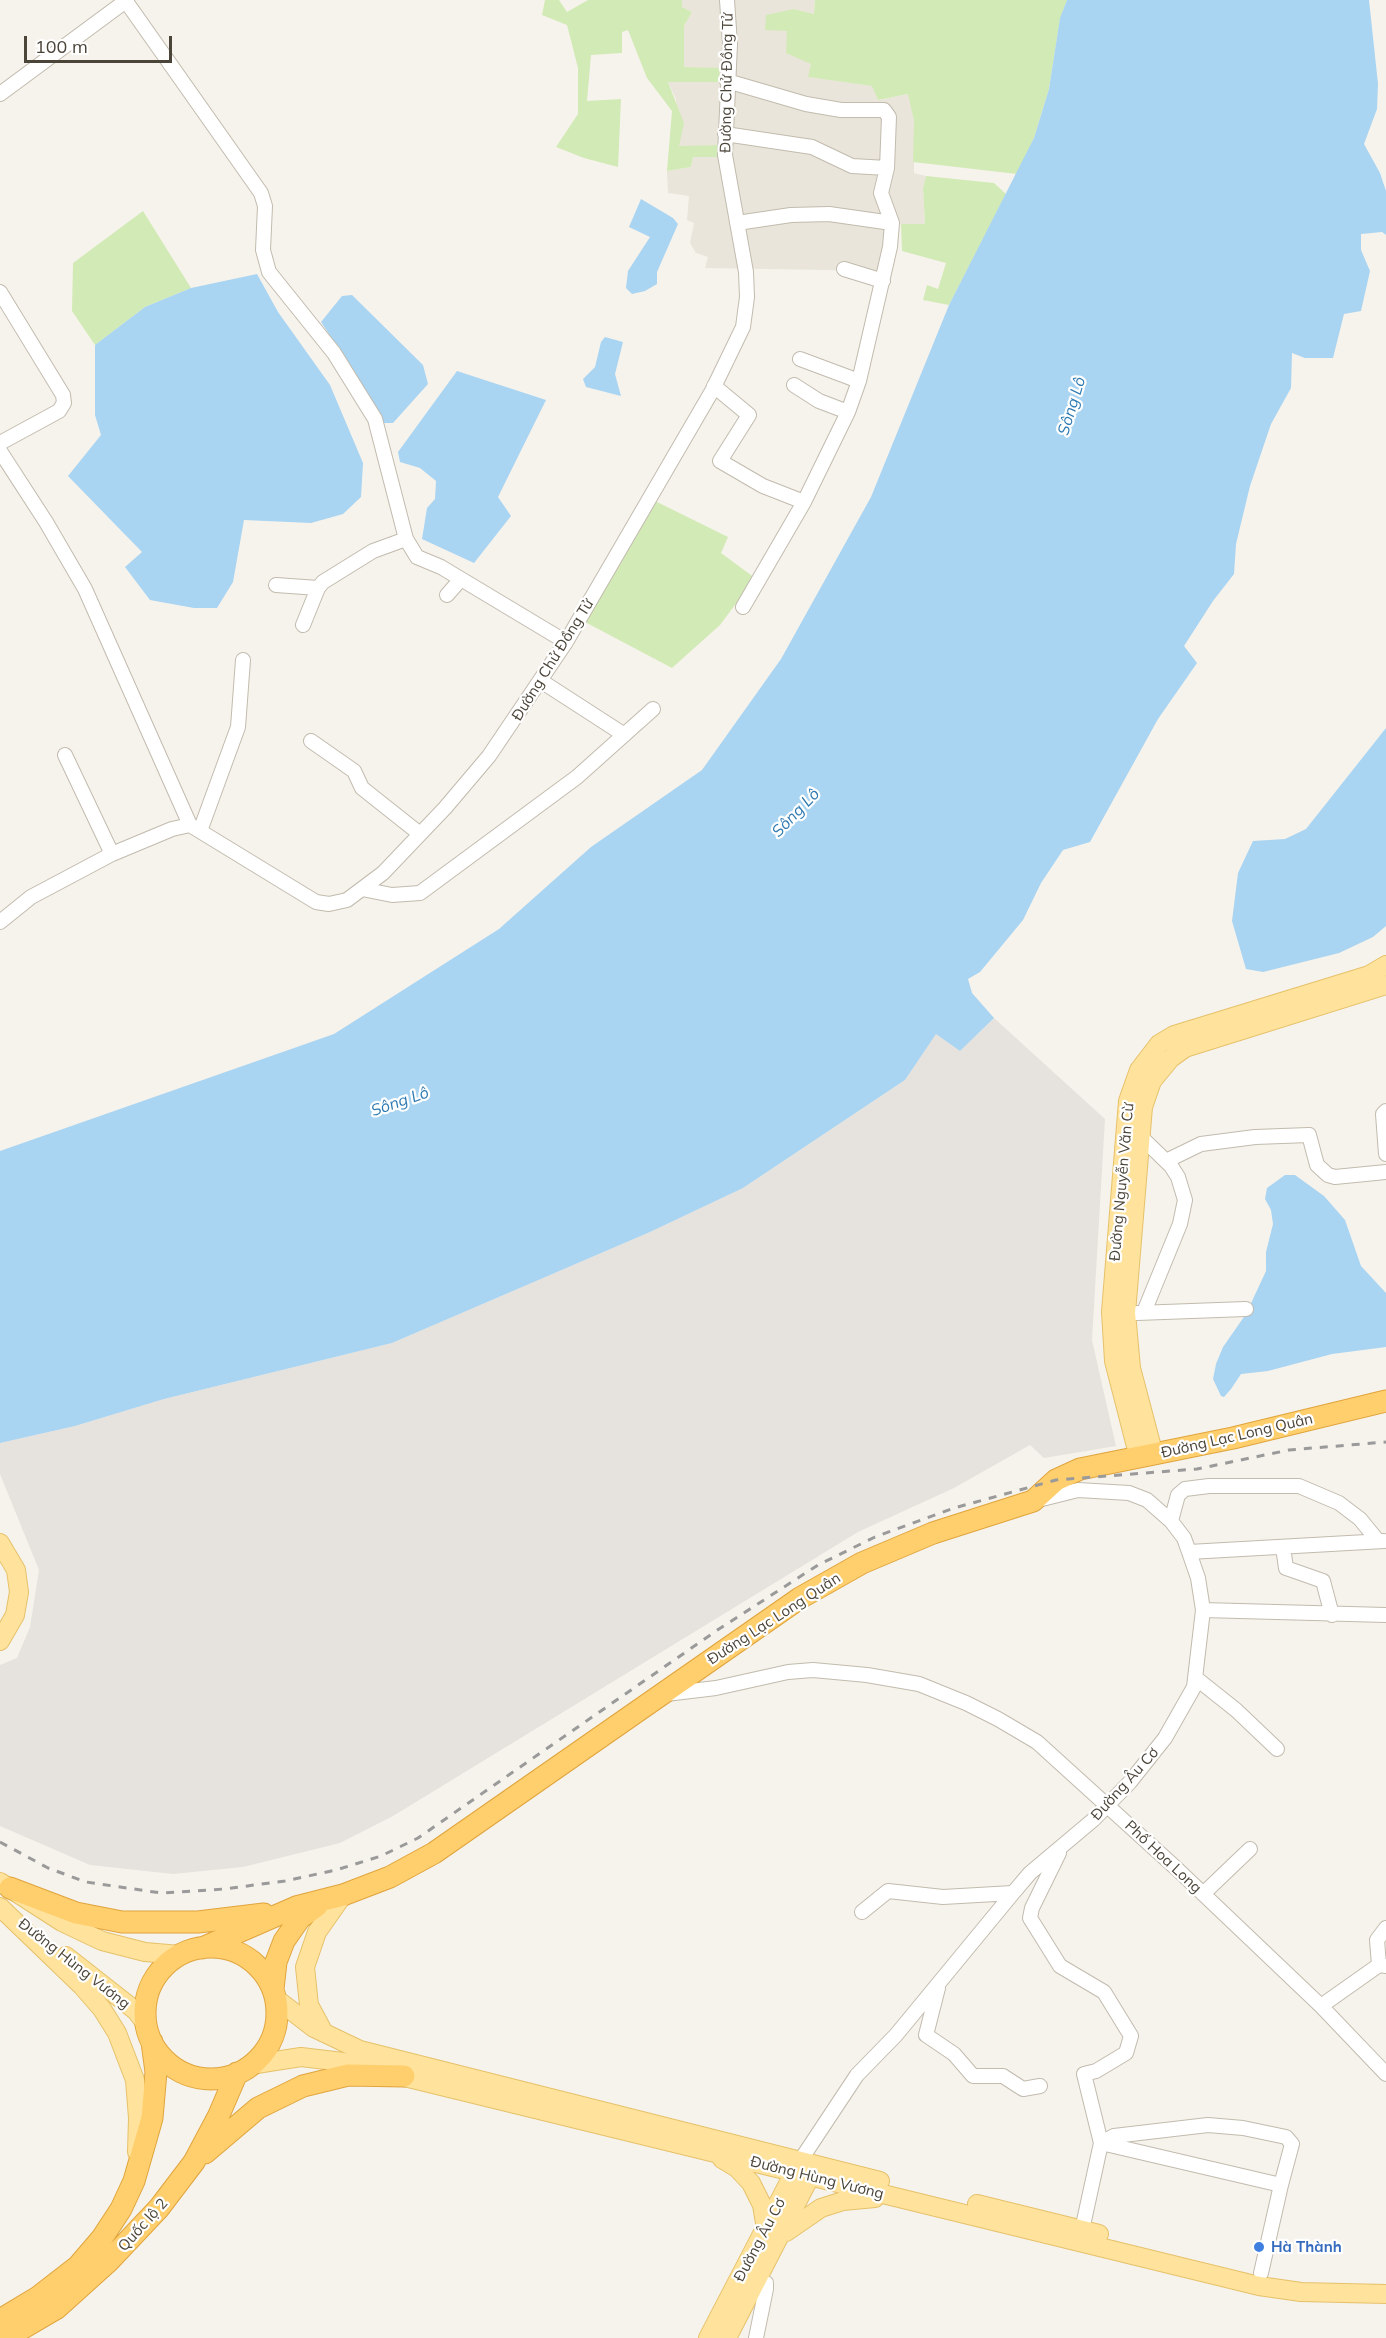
<!DOCTYPE html>
<html>
<head>
<meta charset="utf-8">
<style>
	body { margin:0 }
	#map { position:relative; width:1386px; height:2338px; overflow:hidden; background:#f6f3ec; font-family:Mulish,sans-serif }
	canvas { display:block }
	.scale { position:absolute; left:24px; top:36px; width:148px; height:27px; box-sizing:border-box; border:3px solid #4b4439; border-top:0; padding-left:8px; font-size:18px; line-height:21px; white-space:nowrap; color:#4b4439; -webkit-text-stroke:4px #fff; paint-order:stroke }
</style>
</head>
<body>
<div id="map">
<canvas width="1386" height="2338"></canvas>
<div class="scale">100 m</div>
</div>
<script>
const ctx = document.querySelector('canvas').getContext('2d');
ctx.lineJoin = 'round';
function paint(path, color) {
  ctx.fillStyle = color;
  ctx.fill(path, 'evenodd');
}
function shape(rows) {
  const path = new Path2D();
  for (const r of rows) {
    if (r.length === 3) {
      path.moveTo(r[0] + r[2], r[1]);
      path.arc(r[0], r[1], r[2], 0, 2 * Math.PI);
      continue;
    }
    path.moveTo(r[0], r[1]);
    for (let i = 2; i < r.length; i += 2) path.lineTo(r[i], r[i + 1]);
  }
  return path;
}
function stroke(path, color, width, dash) {
  ctx.strokeStyle = color;
  ctx.lineWidth = width;
  ctx.lineCap = dash ? 'butt' : 'round';
  ctx.setLineDash(dash || []);
  ctx.stroke(path);
}
function drawText(font, color, halo, rows, align = 'center') {
  ctx.font = font + ' Mulish,sans-serif';
  ctx.lineWidth = 4.5;
  ctx.setLineDash([]);
  ctx.textBaseline = 'middle';
  ctx.strokeStyle = halo;
  ctx.fillStyle = color;
  for (const [text, x, y, turn = 0] of rows) {
    ctx.save();
    ctx.translate(x, y);
    ctx.rotate((+turn || 0) * Math.PI / 180);
    ctx.textAlign = isNaN(turn) ? turn : align;
    if (halo) ctx.strokeText(text, 0, 0);
    ctx.fillText(text, 0, 0);
    ctx.restore();
  }
}
paint(shape([
	[682,0,815,0,814,14,794,9,787,31,811,64,809,77,873,86,878,100,909,94,914,121,914,173,926,176,923,188,925,225,894,224,888,271,705,268,708,257,696,253,690,243,694,223,687,220,689,196,668,193,667,171,691,167,693,156,721,157,719,145,679,147,676,99,668,82,719,82,720,69,683,67,684,26,692,12,682,7]
]), '#eae5da');
paint(shape([
	[994,1018,1105,1119,1092,1340,1116,1446,1044,1458,1030,1445,954,1488,858,1532,393,1816,340,1843,243,1867,173,1874,90,1865,0,1826,0,1665,17,1658,30,1627,39,1570,0,1474,0,1443,75,1426,164,1399,392,1343,650,1232,743,1188,905,1080,936,1033,960,1051]
]), '#e6e2dd');
paint(shape([
	[545,0,559,0,567,12,588,0,682,0,682,7,692,12,684,26,684,67,720,68,719,82,668,82,684,123,679,146,720,145,722,157,693,157,691,167,667,171,672,111,647,78,628,30,622,32,622,53,591,55,587,101,621,99,618,167,584,158,556,147,578,114,578,68,567,25,542,15],
	[815,0,1067,0,1060,19,1049,89,1034,138,1017,174,913,162,914,121,908,94,878,100,872,86,808,77,811,64,786,53,787,31,765,30,766,15,794,9,814,14],
	[926,176,994,183,1006,194,949,305,923,300,927,285,938,289,946,263,902,251,901,224,925,224,923,188],
	[143,211,191,288,145,307,95,345,72,311,73,263],
	[653,500,728,537,721,553,755,578,720,625,672,668,585,622]
]), '#d2eab5');
paint(shape([
	[1067,0,1369,0,1378,84,1377,109,1364,144,1380,173,1386,191,1386,235,1382,232,1361,234,1361,250,1370,271,1361,311,1344,314,1333,358,1305,358,1292,353,1291,388,1271,424,1250,486,1236,544,1234,574,1213,601,1184,646,1197,663,1158,719,1090,842,1063,850,1041,883,1023,920,980,972,968,979,972,993,994,1018,960,1051,936,1034,905,1080,743,1188,650,1232,392,1343,164,1399,75,1426,0,1443,0,1151,334,1034,499,929,591,847,702,770,781,659,871,497,949,305,1034,138,1049,89,1060,18],
	[641,199,673,218,678,224,657,272,657,284,645,291,632,294,626,288,628,271,650,237,629,227],
	[257,274,278,312,330,385,363,463,361,497,343,514,311,523,244,520,233,582,217,608,194,608,150,600,125,567,142,552,68,476,101,435,95,415,95,345,145,307,191,288],
	[352,295,423,365,428,384,393,423,383,423,360,381,321,322,342,296],
	[605,337,623,342,615,374,621,396,586,387,583,379,595,367,601,342],
	[457,371,546,400,498,497,511,516,474,563,422,539,427,508,435,499,436,481,420,468,400,462,398,452],
	[1386,728,1386,926,1373,937,1339,953,1263,972,1246,969,1232,921,1238,873,1253,841,1285,839,1306,829],
	[1285,1175,1295,1175,1324,1196,1345,1220,1361,1266,1386,1293,1386,1347,1332,1354,1268,1371,1241,1374,1231,1389,1224,1397,1221,1396,1213,1379,1216,1364,1223,1347,1246,1314,1266,1271,1266,1252,1273,1224,1271,1210,1265,1199,1267,1188]
]), '#a9d4f2');
const minor = shape([
	[125,0,261,193,265,206,263,250,269,272,334,353,375,419,406,539,417,557,441,567,566,642],
	[727,81,806,104,841,110,884,110,889,117,887,168,881,193,892,223,890,247,859,381,848,412,804,502,743,607],
	[0,94,127,0],
	[725,134,812,147,852,166,887,168],
	[737,223,791,215,829,214,892,223],
	[844,269,883,281],
	[0,292,63,395,64,403,59,411,0,443],
	[800,359,859,381],
	[794,385,819,401,848,412],
	[714,386,749,415,720,461,763,486,804,502],
	[0,451,46,522,85,589,190,825],
	[276,585,318,588],
	[447,595,461,579],
	[303,625,318,588,323,582,373,551,406,539],
	[541,681,623,734],
	[311,741,354,771,362,788,420,834],
	[65,755,112,854],
	[200,831,238,727,243,660],
	[362,889,392,895,420,893,577,777,653,709],
	[0,922,31,897,112,854,172,829,190,825,316,902,329,904,347,900,383,873,445,808,489,756,566,642,712,391,743,327,747,297,746,272,725,155,730,44,727,0],
	[1386,1111,1383,1114,1386,1154],
	[1140,1136,1171,1166,1178,1177,1185,1200,1180,1224,1144,1312],
	[1166,1161,1201,1144,1255,1137,1309,1135,1317,1165,1328,1175,1335,1177,1386,1172],
	[1137,1313,1246,1309],
	[1171,1521,1178,1495,1185,1489,1209,1486,1299,1486,1339,1503,1360,1519,1378,1541],
	[1283,1547,1286,1568,1323,1581,1332,1615],
	[1189,1552,1384,1541],
	[1203,1610,1386,1615],
	[1197,1679,1236,1710,1277,1749],
	[666,1694,716,1688,788,1672,813,1670,867,1675,919,1684,966,1703,998,1719,1037,1742,1177,1869,1321,2006,1386,2074],
	[1059,1853,1032,1908,1030,1918,1060,1966,1104,1992,1131,2036,1126,2053,1096,2071,1084,2074,1101,2143,1281,2185,1261,2273],
	[1203,1894,1250,1849],
	[862,1912,888,1891,943,1897,1013,1893],
	[1379,1965,1377,1940,1386,1928],
	[938,1988,926,2035,954,2054,973,2076,1003,2076,1023,2089,1040,2086],
	[1321,2006,1379,1965,1386,1966],
	[800,2161,857,2075,896,2035,1013,1893,1030,1873,1093,1820,1130,1782,1165,1738,1194,1687,1203,1610,1198,1578,1189,1552,1184,1538,1171,1521,1147,1500,1129,1493,1078,1490,1038,1500],
	[1082,2230,1101,2143,1114,2136,1208,2125,1243,2128,1286,2137,1292,2144,1281,2185],
	[756,2338,766,2289,766,2283,758,2280]
]);
const major = shape([
	[1154,1455,1131,1368,1126,1313,1143,1107,1152,1081,1171,1058,1185,1048,1386,985],
	[1139,1458,1114,1361,1111,1312,1128,1101,1139,1070,1159,1044,1174,1035,1369,975,1386,965],
	[0,1543,16,1570,19,1592,15,1615,0,1641],
	[0,1882,62,1922,102,1941,145,1952,180,1955],
	[0,1907,82,1986,102,2009,117,2033,135,2080,138,2118,137,2152],
	[66,1956,136,2011,146,2024],
	[275,1998,314,2028,360,2050,880,2181],
	[324,2033,309,2005,305,1967,317,1932,343,1895],
	[250,2065,301,2057,343,2062,1259,2286,1301,2292,1386,2294],
	[722,2159,737,2168,751,2183,762,2205,766,2229],
	[977,2204,1099,2234],
	[786,2232,821,2208,843,2201,875,2198],
	[708,2338,799,2163],
	[727,2338,814,2169]
]);
const highway = shape([
	[10,1888,76,1913,122,1922,198,1922,264,1914],
	[211,2013,66],
	[202,1948,296,1907,343,1895,390,1877,434,1853,800,1598,862,1563,933,1533,1033,1501,1056,1480,1080,1469,1233,1438,1386,1401],
	[273,1989,276,1962,284,1941,300,1918,317,1906],
	[205,2153,258,2108,303,2086,348,2075,404,2076],
	[0,2320,38,2297,78,2266,102,2238,121,2209,134,2181,152,2118,156,2072,152,2042],
	[6,2338,57,2308,108,2262,159,2208,194,2162,218,2117,237,2073]
]);
stroke(minor, '#c2bbae', 16);
stroke(major, '#e6c16a', 20);
stroke(highway, '#e0a43c', 23);
stroke(minor, '#fff', 14);
stroke(major, '#ffe39c', 18);
stroke(highway, '#ffcf6e', 21);
stroke(shape([
	[0,1842,48,1868,86,1882,161,1893,224,1889,285,1881,336,1870,381,1856,418,1838,716,1631,818,1565,875,1537,954,1508,1056,1480,1197,1469,1289,1450,1386,1442]
]), '#9a9a9a', 3, [8, 8]);
for (const [x, y, r, color] of [
	[1259,2247,6,"#3f7fe0"]
]) {
  const dot = new Path2D();
  dot.arc(x, y, r, 0, 2 * Math.PI);
  ctx.fillStyle = color;
  ctx.fill(dot);
  stroke(dot, '#fff', 2);
}
drawText('15px', '#4b4439', '#fff', [
	["Đường Chử Đồng Tử",727,83,-89],
	["Đường Chử Đồng Tử",553,660,-58],
	["Đường Nguyễn Văn Cừ",1122,1182,-85],
	["Đường Lạc Long Quân",1237,1436,-13],
	["Đường Lạc Long Quân",774,1619,-33],
	["Đường Âu Cơ",1125,1784,-48],
	["Phố Hoa Long",1163,1857,43],
	["Đường Hùng Vương",74,1964,38],
	["Đường Hùng Vương",817,2178,14],
	["Quốc lộ 2",143,2225,-48],
	["Đường Âu Cơ",760,2240,-62]
]);
drawText('bold 15px', '#366cbe', '#fff', [
	["Hà Thành",1271,2247]
], 'left');
drawText('italic 16px', '#2e7ab2', '#fff', [
	["Sông Lô",1072,406,-73],
	["Sông Lô",796,813,-46],
	["Sông Lô",400,1102,-19]
]);
</script>
</body>
</html>
